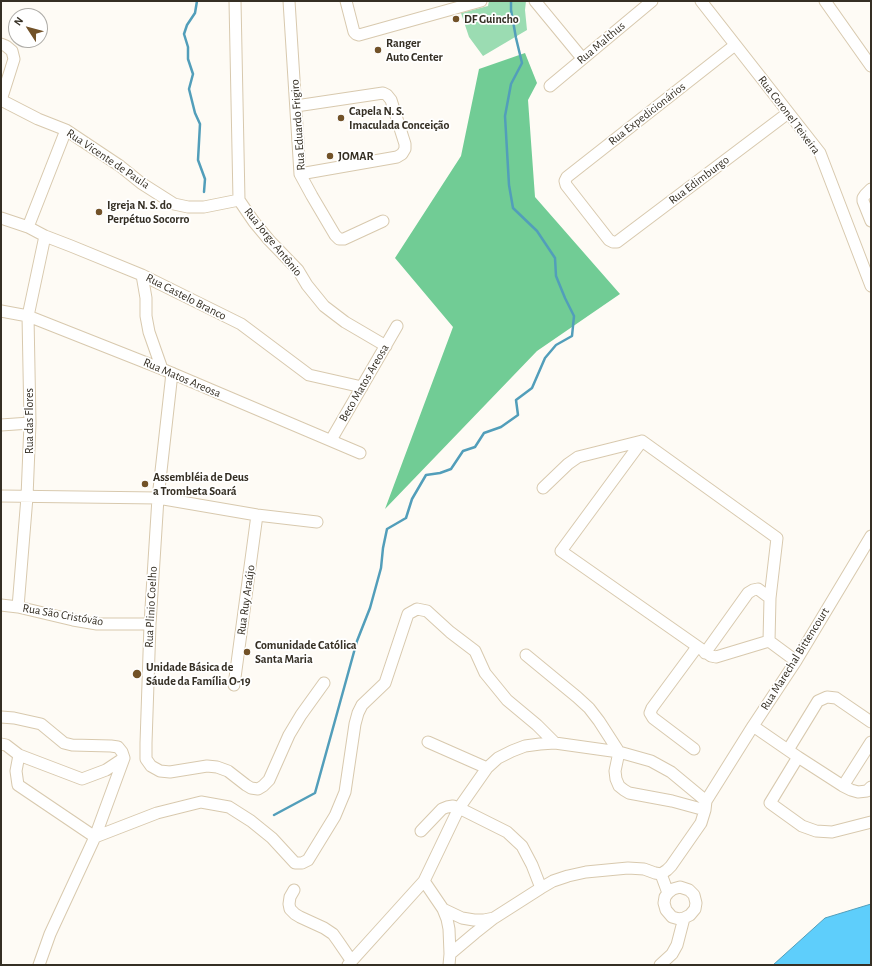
<!DOCTYPE html>
<html>
<head>
<meta charset="utf-8">
<style>
	body { margin:0 }
	#map { position:relative; width:872px; height:966px; overflow:hidden; background:#fefbf5; font-family:"Alegreya Sans",sans-serif }
	canvas { display:block }
	.frame { position:absolute; inset:0; border:2px solid #352f24; pointer-events:none }
	.north { position:absolute; left:8px; top:8px; width:40px; height:40px; box-sizing:border-box; background:#fff; border:1px solid #aeaca7; border-radius:50%; rotate:306deg; font-size:11px; font-weight:700; line-height:16px; text-align:center; color:#352f24 }
	.north::after { content:''; display:block; margin:auto; width:14px; height:18px; background:#725228; clip-path:polygon(50% 0,100% 100%,50% 72%,0 100%) }
</style>
</head>
<body>
<div id="map">
<canvas width="872" height="966"></canvas>
<div class="frame"></div>
<div class="north">N</div>
</div>
<script>
const ctx = document.querySelector('canvas').getContext('2d');
ctx.lineJoin = 'round';
function paint(path, color) {
  ctx.fillStyle = color;
  ctx.fill(path, 'evenodd');
}
function shape(rows) {
  const path = new Path2D();
  for (const r of rows) {
    path.moveTo(r[0], r[1]);
    for (let i = 2; i < r.length; i += 2) path.lineTo(r[i], r[i + 1]);
  }
  return path;
}
function stroke(path, color, width, dash) {
  ctx.strokeStyle = color;
  ctx.lineWidth = width;
  ctx.lineCap = dash ? 'butt' : 'round';
  ctx.setLineDash(dash || []);
  ctx.stroke(path);
}
function drawText(font, color, halo, rows, align = 'center') {
  ctx.font = font + ' "Alegreya Sans",sans-serif';
  ctx.lineWidth = 3.5;
  ctx.setLineDash([]);
  ctx.textBaseline = 'middle';
  ctx.strokeStyle = halo;
  ctx.fillStyle = color;
  for (const [text, x, y, turn = 0] of rows) {
    ctx.save();
    ctx.translate(x, y);
    ctx.rotate((+turn || 0) * Math.PI / 180);
    ctx.textAlign = isNaN(turn) ? turn : align;
    if (halo) ctx.strokeText(text, 0, 0);
    ctx.fillText(text, 0, 0);
    ctx.restore();
  }
}
paint(shape([
	[489,1,526,1,525,10,527,30,483,56,469,37,461,13,488,6]
]), '#9bdcb2');
paint(shape([
	[525,53,537,83,528,100,535,197,620,294,537,351,385,509,453,327,395,258,461,156,479,69]
]), '#71cc95');
const water = shape([
	[871,904,871,965,773,965,825,918,871,904]
]);
paint(water, '#5ecefb');
stroke(water, '#529eba', 1);
stroke(shape([
	[197,1,195,13,187,25,184,34,188,47,188,59,193,74,189,89,195,113,200,124,198,160,205,179,204,192],
	[274,815,315,793,357,641,370,608,381,568,383,548,387,529,406,518,412,499,426,475,440,473,451,469,463,451,475,447,484,433,501,427,518,415,516,400,532,388,545,358,556,345,572,336,574,316,565,298,556,276,555,258,537,231,513,208,509,185,505,116,511,84,522,63,516,38,511,10,511,1]
]), '#529eba', 2.5);
const minor = shape([
	[235,1,239,200,254,222,269,240,298,270,307,285,324,306,345,322,386,346],
	[289,1,300,174,312,196,335,235,339,239,344,239,383,221],
	[346,1,354,32,356,34,359,35,481,1],
	[535,1,582,58],
	[701,1,820,153,871,286],
	[825,1,871,66],
	[1,44,6,46,12,51,14,59,1,100],
	[735,45,567,177,565,181,566,185,609,240,613,242,617,242,788,113],
	[550,86,652,1],
	[1,100,38,119,66,130,120,166,141,183,174,204,188,207,204,207,239,200],
	[296,106,383,93,387,95,391,100,405,144,405,149,402,154,397,157,300,174],
	[871,189,865,195,863,198,863,201,871,221],
	[1,218,28,227,45,236,71,246,142,275,241,324,309,375,362,387],
	[28,227,66,130],
	[142,275,146,298,146,316,149,332,162,369],
	[1,311,28,316,162,369,360,453],
	[172,373,158,498,150,624,146,743,146,759,151,766,160,771,170,772,207,766,217,767,228,771,246,785,251,788,258,789,263,786,269,780,289,735,301,715,324,683],
	[1,425,30,423],
	[331,440,397,326],
	[642,441,777,538,770,598,769,641,716,657,711,656,561,551,642,441],
	[543,488,568,464,578,457,642,441],
	[1,496,158,498,257,515,317,522],
	[1,605,18,607,73,620,97,624,150,624],
	[18,607,27,497,30,423,28,316,45,236],
	[769,641,796,661],
	[705,653,748,593,753,590,758,589,770,598],
	[526,655,577,697,589,708,599,721,619,752,615,771,616,779,619,786,624,790,629,793,672,801,705,810],
	[234,685,257,515],
	[1,717,14,718,41,724,64,743,72,745,111,746,118,747,122,752,124,758],
	[753,726,798,757,843,786,871,742],
	[428,742,487,768],
	[1,744,6,745,19,755,82,779,106,770,124,758,95,837,50,934,39,965],
	[694,749,653,718,650,713,652,708,697,647],
	[788,750,818,701,827,697,836,698,871,722],
	[19,755,16,771,18,785,95,837,157,813,201,802,229,807,251,821,272,838,295,863,302,863,308,860,335,816,345,792,355,724,358,713,362,705,385,683,408,614,417,609,427,611,450,632,475,651,485,673,507,700,537,725,555,743],
	[798,757,770,803,802,826,816,831,832,832,871,822],
	[843,786,851,790,858,792,867,791,871,787],
	[421,831,442,809,447,807,453,806,459,808,507,832,522,846,532,865,541,888],
	[661,874,668,893,665,897,664,903,666,910,672,917,679,919,684,918,690,915,695,909,696,903,694,895,689,890,680,887,673,889,668,893],
	[424,881,443,909,447,919,449,929,450,954],
	[294,890,290,897,289,904,290,909,295,914,300,917,324,928,333,934,338,941,351,960],
	[443,909,462,918,474,920,484,920,494,918],
	[348,965,424,881,459,808,487,768,498,758,512,751,525,746,540,744,555,743,619,752,651,761,671,772,706,801,753,726,796,661,871,536],
	[449,965,450,954,475,933,494,918,541,888,553,881,568,876,586,872,628,868,644,869,655,873,661,874,667,870,671,866,701,823,705,810,706,801],
	[660,965,672,954,677,945,684,918]
]);
stroke(minor, '#d8c9ae', 13);
stroke(minor, '#fff', 11);
for (const [x, y, r, color] of [
	[456,19,4,"#725228"],
	[378,50,4,"#725228"],
	[341,118,4,"#725228"],
	[330,156,4,"#725228"],
	[99,212,4,"#725228"],
	[145,484,4,"#725228"],
	[247,652,4,"#725228"],
	[137,674,5,"#725228"]
]) {
  const dot = new Path2D();
  dot.arc(x, y, r, 0, 2 * Math.PI);
  ctx.fillStyle = color;
  ctx.fill(dot);
  stroke(dot, '#fff', 1.5);
}
drawText('bold 12px', '#352f24', '#fff', [
	["DF Guincho",464,19],
	["Ranger",386,43],
	["Auto Center",386,57],
	["Capela N. S.",349,111],
	["Imaculada Conceição",349,125],
	["JOMAR",338,156],
	["Igreja N. S. do",107,205],
	["Perpétuo Socorro",107,219],
	["Assembléia de Deus",153,477],
	["a Trombeta Soará",153,491],
	["Comunidade Católica",255,645],
	["Santa Maria",255,659],
	["Unidade Básica de",146,667],
	["Sáude da Família O-19",146,681]
], 'left');
drawText('12px', '#352f24', '#fff', [
	["Rua Malthus",601,43,-40],
	["Rua Expedicionários",647,114,-38],
	["Rua Coronel Teixeira",789,115,53],
	["Rua Eduardo Frigiro",298,125,-94],
	["Rua Vicente de Paula",108,159,34],
	["Rua Edimburgo",699,180,-37],
	["Rua Jorge Antônio",273,242,51],
	["Rua Castelo Branco",186,297,27],
	["Rua Matos Areosa",182,378,23],
	["Beco Matos Areosa",364,383,-60],
	["Rua das Flores",29,421,-90],
	["Rua Ruy Araújo",246,600,-82],
	["Rua Plinio Coelho",151,607,-87],
	["Rua São Cristóvão",63,615,10],
	["Rua Marechal Bittencourt",795,659,-58]
]);
</script>
</body>
</html>
